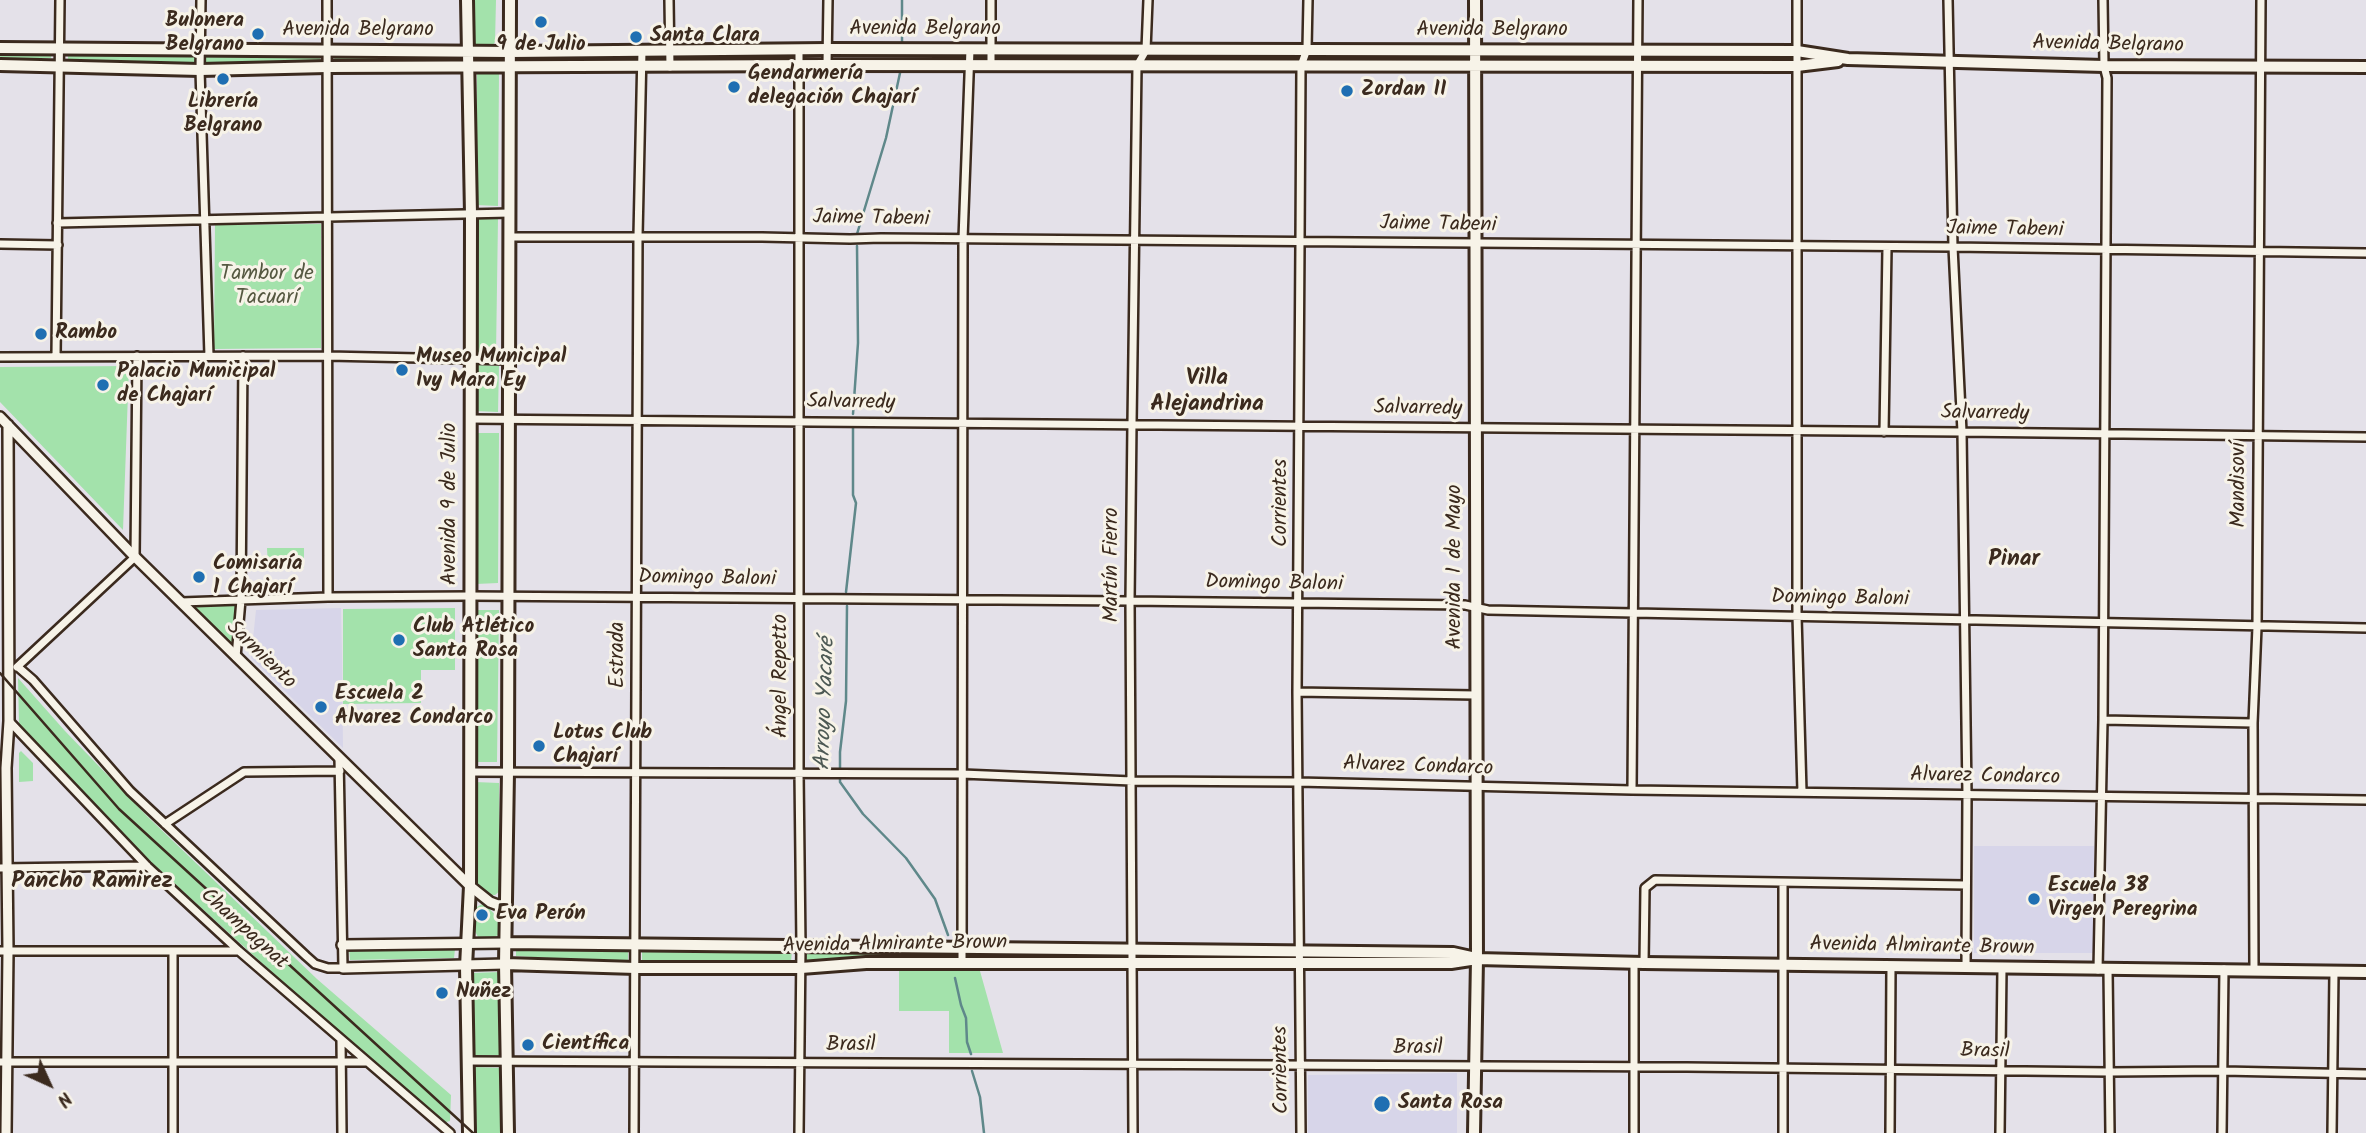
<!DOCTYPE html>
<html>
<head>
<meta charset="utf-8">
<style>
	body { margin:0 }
	#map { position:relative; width:2366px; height:1133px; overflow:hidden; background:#e4e1e9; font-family:Kalam,sans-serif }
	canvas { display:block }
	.north { position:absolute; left:14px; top:1049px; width:70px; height:70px; -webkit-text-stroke:5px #f7f3e8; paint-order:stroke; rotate:135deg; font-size:19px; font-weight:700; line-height:28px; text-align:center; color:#3b2a1e }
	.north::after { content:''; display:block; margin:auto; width:24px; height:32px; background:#3b2a1e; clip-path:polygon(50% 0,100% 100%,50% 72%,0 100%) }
</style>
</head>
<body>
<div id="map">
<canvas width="2366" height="1133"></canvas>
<div class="north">N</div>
</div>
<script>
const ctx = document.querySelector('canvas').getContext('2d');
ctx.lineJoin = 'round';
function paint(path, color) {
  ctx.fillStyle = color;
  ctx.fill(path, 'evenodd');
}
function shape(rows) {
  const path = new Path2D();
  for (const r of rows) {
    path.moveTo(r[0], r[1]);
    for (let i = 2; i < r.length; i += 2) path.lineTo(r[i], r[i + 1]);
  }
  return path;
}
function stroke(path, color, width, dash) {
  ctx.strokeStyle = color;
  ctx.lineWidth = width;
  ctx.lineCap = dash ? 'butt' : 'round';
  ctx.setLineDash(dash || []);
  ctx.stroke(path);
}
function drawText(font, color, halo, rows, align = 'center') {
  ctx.font = font + ' Kalam,sans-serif';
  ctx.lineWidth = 6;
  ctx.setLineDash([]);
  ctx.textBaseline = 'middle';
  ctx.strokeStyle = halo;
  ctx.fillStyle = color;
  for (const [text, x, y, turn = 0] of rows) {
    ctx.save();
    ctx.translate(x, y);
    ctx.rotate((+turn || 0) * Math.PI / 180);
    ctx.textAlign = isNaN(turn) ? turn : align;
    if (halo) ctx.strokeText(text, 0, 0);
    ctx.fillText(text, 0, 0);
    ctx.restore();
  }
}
paint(shape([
	[341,608,342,654,343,748,251,658,256,610],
	[1974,846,2094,846,2094,953,1974,953],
	[1457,1073,1457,1133,1308,1133,1308,1075]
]), '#d7d5e9');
paint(shape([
	[471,0,496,0,495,42,492,46,477,46,471,39],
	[0,51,51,51,51,58,0,58],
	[68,55,197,56,197,64,68,64],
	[335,55,458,57,458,65,334,63],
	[206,56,320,57,320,64,206,64],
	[477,71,499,71,498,206,476,205],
	[476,219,498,219,496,353,475,353],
	[321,224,321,348,214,349,215,225],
	[477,365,499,366,498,412,476,411],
	[129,366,123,530,0,402,0,367],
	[478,433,499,433,498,583,476,584],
	[267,548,304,548,304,568,268,569],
	[239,602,235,653,185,604],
	[455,608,455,670,421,670,421,703,343,704,343,609],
	[476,610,499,610,497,762,474,762],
	[18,678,65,731,148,817,317,979,451,1095,450,1121,443,1123,330,1025,120,834,19,725],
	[21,751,33,763,33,781,19,782,19,753],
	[475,782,499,783,500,891,495,895,488,895,475,881],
	[484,903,500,920,498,935,494,937,478,937,475,931,475,908],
	[349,948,455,949,454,958,350,960],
	[628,948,628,963,516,956,516,949],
	[642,949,792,950,791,962,642,961],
	[806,950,949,952,949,958,807,960],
	[973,954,1120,954,1120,959,973,958],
	[1142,955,1284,956,1284,959,1142,958],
	[899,967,980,971,1003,1053,949,1053,949,1011,899,1011],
	[500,972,504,1055,474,1055,472,973],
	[474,1067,502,1068,500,1133,476,1133,474,1131]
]), '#a3e2ab');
stroke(shape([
	[902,42,902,0],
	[857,234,886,138,900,73],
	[853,414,858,343,857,246],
	[846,592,856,503,853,495,853,428],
	[847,606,846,701,840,752,840,782,863,814,906,858,935,899,948,935],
	[955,978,961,1005,966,1018,967,1042,971,1054],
	[972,1071,980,1097,984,1133]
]), '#5f888a', 2.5);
const minor = shape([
	[201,0,200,70,209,356],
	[327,0,328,597],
	[669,0,670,67],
	[991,0,991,66],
	[1797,0,1797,616,1802,792],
	[1948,0,1953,247,1962,432,1967,795,1966,966],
	[799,50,799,773,801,946,799,1133],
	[827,65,828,0],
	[57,223,510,213],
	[509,237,762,237,850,239,881,238,1953,247,2366,253],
	[0,244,58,245],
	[56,356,60,0],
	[0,357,328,356,509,360],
	[470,419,1962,432,2366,437],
	[1884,432,1887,248],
	[181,602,328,597,470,596,1130,601,1465,605,1488,610,2366,628],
	[236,657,241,600,243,356],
	[17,667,135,557,137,356],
	[18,667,33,680,130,791,306,956,315,964,328,968,343,968,339,758],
	[1297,692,1475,695],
	[2103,720,2253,723],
	[9,721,147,866,239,951,450,1133],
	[470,772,962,774,1132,781,1298,782,1632,790,2366,800],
	[1632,790,1638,0],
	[165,824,244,772,340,771],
	[0,868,147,866],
	[1783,883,1783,1133],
	[0,951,238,951],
	[962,963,963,239,970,49],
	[1644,963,1645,888,1655,880,1966,885],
	[2098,970,2103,720,2107,78,2104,66,2103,0],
	[2108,970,2110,1133],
	[2254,970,2253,723,2257,627,2261,0],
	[341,1041,342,1133],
	[469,1061,1687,1067,2109,1072,2223,1071,2366,1074],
	[0,1062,366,1062],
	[173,1133,173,952],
	[634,1133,638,236,642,50],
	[1133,1133,1130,601,1132,423,1137,66,1146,50,1148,0],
	[1301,1133,1297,692,1300,242,1301,66,1307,49,1308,0],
	[1634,1133,1634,963],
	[1890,1133,1891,966],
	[2000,1133,2002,968],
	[2222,1133,2224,969],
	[2332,1133,2334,972]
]);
const tertiary = shape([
	[0,417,135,557,470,886,490,902,506,908],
	[342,945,506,943],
	[343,968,505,964],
	[6,1133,8,951,6,768,9,721,8,425]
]);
const secondary = shape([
	[467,0,471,214,470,886,466,967,469,1133],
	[0,48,510,52,828,49,1797,51,1848,59,2104,66,2366,67],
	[0,65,200,70,327,67,827,65,1797,66,1838,61],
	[506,943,1453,953,1471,957],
	[505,964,636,968,801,968,866,963,1451,963,1477,959,1644,963,2366,972],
	[508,1133,505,964,508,772,510,0],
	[1474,1133,1477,959,1475,0]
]);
stroke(minor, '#3b2a1e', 12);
stroke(tertiary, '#3b2a1e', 14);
stroke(secondary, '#3b2a1e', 16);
stroke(minor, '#f7f3e8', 7);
stroke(tertiary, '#f7f3e8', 9);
stroke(secondary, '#f7f3e8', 10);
stroke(shape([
	[0,673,119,809,473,1133]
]), '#3b2a1e', 2.5);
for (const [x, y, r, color] of [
	[541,22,7,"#1f6fb2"],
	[258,34,7,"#1f6fb2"],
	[636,37,7,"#1f6fb2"],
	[223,79,7,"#1f6fb2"],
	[734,87,7,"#1f6fb2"],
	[1347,91,7,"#1f6fb2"],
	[41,334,7,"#1f6fb2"],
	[402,370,7,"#1f6fb2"],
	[103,385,7,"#1f6fb2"],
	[199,577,7,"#1f6fb2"],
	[399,640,7,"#1f6fb2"],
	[321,707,7,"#1f6fb2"],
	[539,746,7,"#1f6fb2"],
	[2034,899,7,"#1f6fb2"],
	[482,915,7,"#1f6fb2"],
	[442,993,7,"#1f6fb2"],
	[528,1045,7,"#1f6fb2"],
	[1382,1104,9,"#1f6fb2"]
]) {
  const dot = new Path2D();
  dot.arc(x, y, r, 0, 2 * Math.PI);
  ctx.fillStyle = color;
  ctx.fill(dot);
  stroke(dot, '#f7f3e8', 2.5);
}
drawText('bold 21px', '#3b2a1e', '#f7f3e8', [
	["Bulonera",244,22,"right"],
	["Belgrano",244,46,"right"],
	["Santa Clara",650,37],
	["9 de Julio",541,46,"center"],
	["Gendarmería",748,75],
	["delegación Chajarí",748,99],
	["Zordan II",1361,91],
	["Librería",223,103,"center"],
	["Belgrano",223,127,"center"],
	["Rambo",55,334],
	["Museo Municipal",416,358],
	["Ivy Mara Ey",416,382],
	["Palacio Municipal",117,373],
	["de Chajarí",117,397],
	["Comisaría",213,565],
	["1 Chajarí",213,589],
	["Club Atlético",413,628],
	["Santa Rosa",413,652],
	["Escuela 2",335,695],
	["Alvarez Condarco",335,719],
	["Lotus Club",553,734],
	["Chajarí",553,758],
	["Escuela 38",2048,887],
	["Virgen Peregrina",2048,911],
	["Eva Perón",496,915],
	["Nuñez",456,993],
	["Científica",542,1045],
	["Santa Rosa",1398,1104]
], 'left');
drawText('21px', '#3b2a1e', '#f7f3e8', [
	["Avenida Belgrano",925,30],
	["Avenida Belgrano",358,31],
	["Avenida Belgrano",1492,31],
	["Avenida Belgrano",2108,46,1],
	["Jaime Tabeni",871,220,1],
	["Jaime Tabeni",1438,226,1],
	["Jaime Tabeni",2005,231,1],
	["Salvarredy",851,404,1],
	["Salvarredy",1418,410,1],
	["Salvarredy",1985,415,1],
	["Mandisoví",2240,485,-90],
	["Corrientes",1282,503,-90],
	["Avenida 9 de Julio",451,504,-90],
	["Martín Fierro",1113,565,-90],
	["Avenida 1 de Mayo",1456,567,-90],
	["Domingo Baloni",707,580,1],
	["Domingo Baloni",1274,585,1],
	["Domingo Baloni",1840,600,1],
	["Estrada",619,655,-90],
	["Sarmiento",260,656,44],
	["Ángel Repetto",782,676,-90],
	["Alvarez Condarco",1418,768,2],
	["Alvarez Condarco",1985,778,1],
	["Champagnat",243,930,42],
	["Avenida Almirante Brown",895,946,-1],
	["Avenida Almirante Brown",1922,948,1],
	["Brasil",851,1046],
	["Brasil",1418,1049],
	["Brasil",1985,1053,1],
	["Corrientes",1283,1070,-91]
]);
drawText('21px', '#555841', '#f7f3e8', [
	["Tambor de",267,275],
	["Tacuarí",267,299]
]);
drawText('bold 23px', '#3b2a1e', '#f7f3e8', [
	["Villa",1207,380],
	["Alejandrina",1207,406],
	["Pinar",2014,561],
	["Pancho Ramirez",92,883]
]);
drawText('italic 23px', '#4d5954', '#f7f3e8', [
	["Arroyo Yacaré",827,704,-88]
]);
</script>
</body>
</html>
